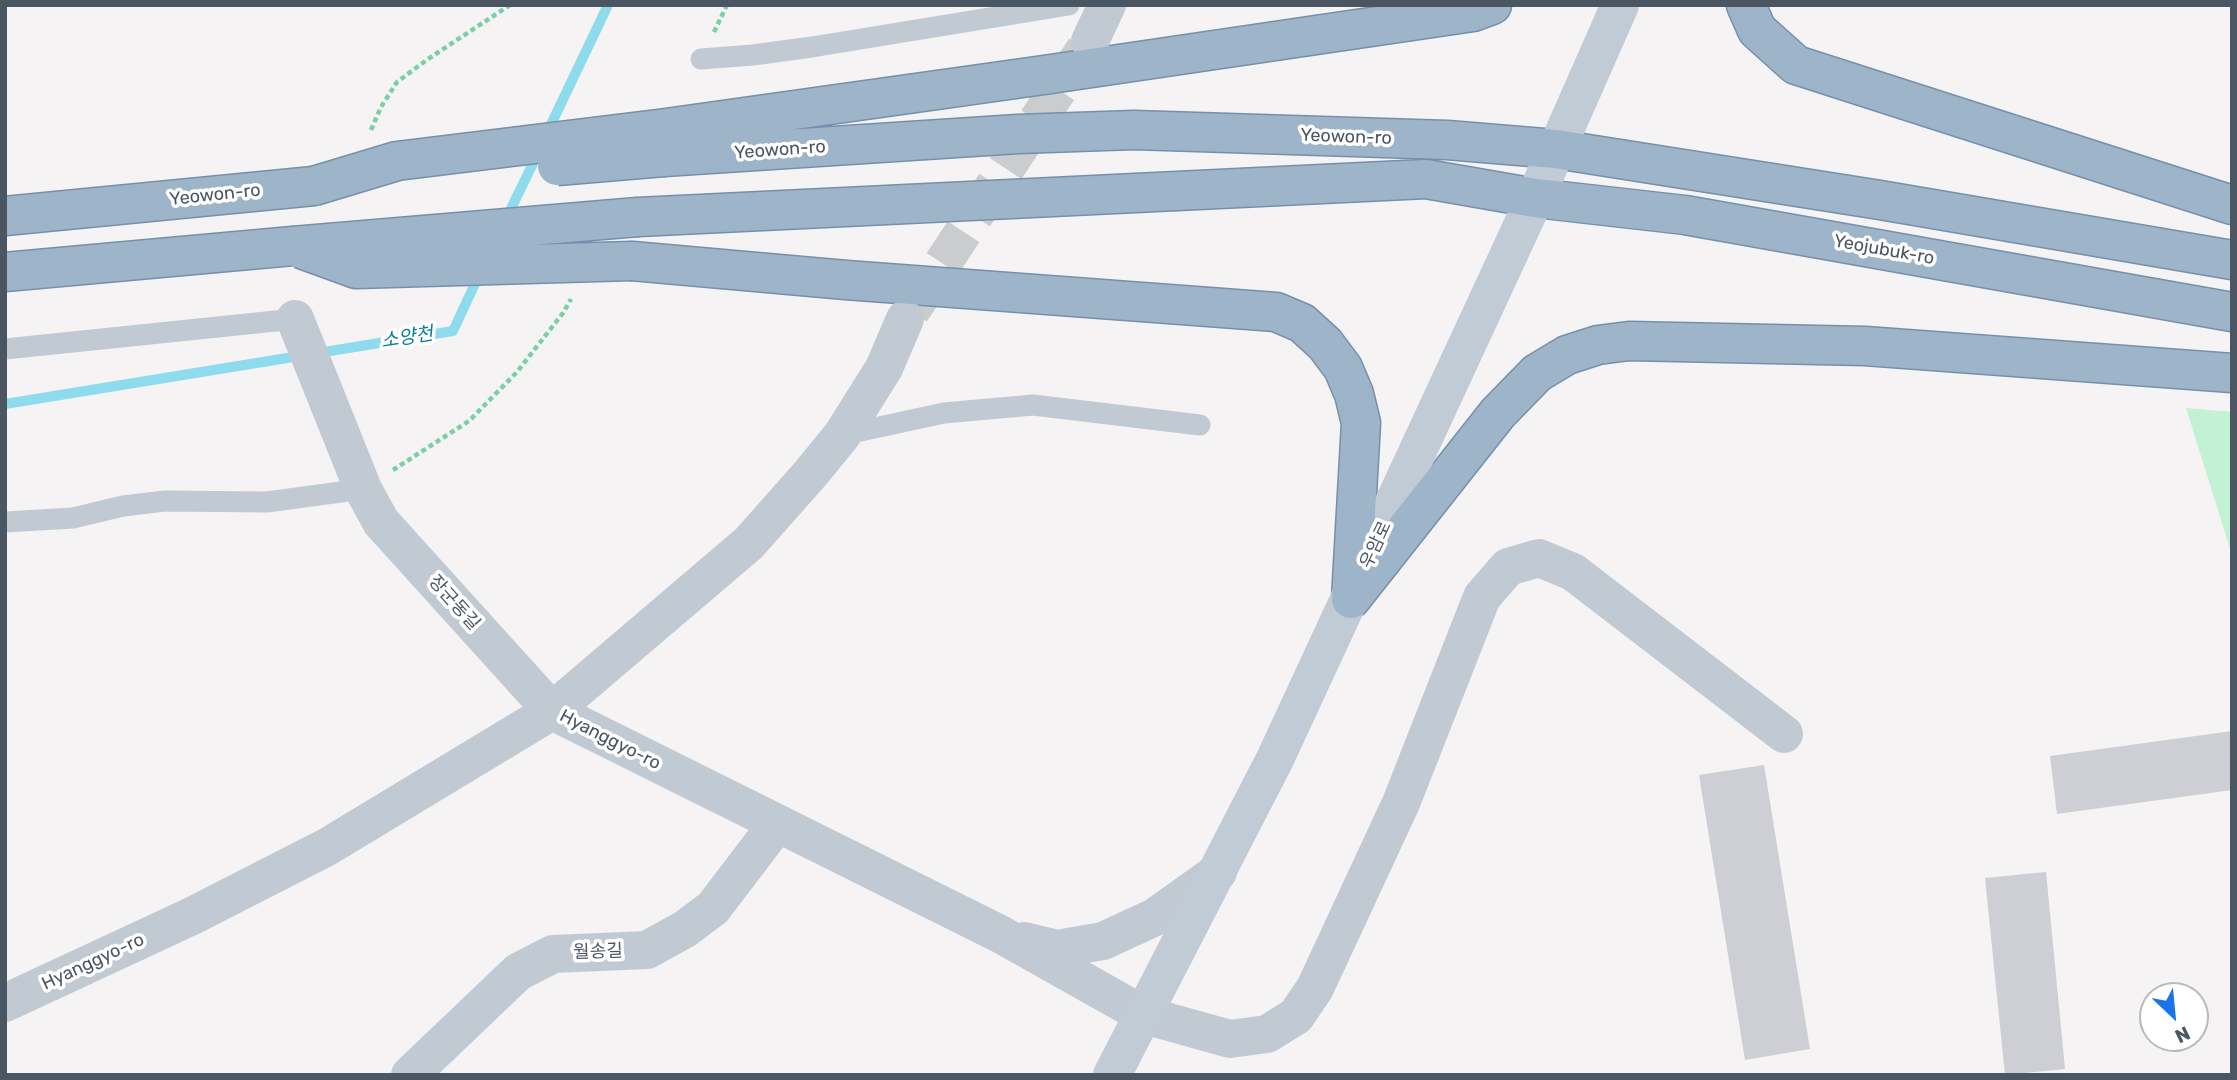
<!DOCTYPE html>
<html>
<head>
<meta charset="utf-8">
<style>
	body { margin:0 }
	#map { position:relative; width:2237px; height:1080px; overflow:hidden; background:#f5f3f3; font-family:Rubik,sans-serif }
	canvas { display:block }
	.frame { position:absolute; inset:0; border:7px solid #4a5661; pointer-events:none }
	.north { position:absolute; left:2139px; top:982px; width:70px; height:70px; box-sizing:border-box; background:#fff; border:2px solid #b7bbc0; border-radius:50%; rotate:154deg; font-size:19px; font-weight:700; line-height:28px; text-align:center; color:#4a5661 }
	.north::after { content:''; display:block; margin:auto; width:24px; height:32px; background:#1974e9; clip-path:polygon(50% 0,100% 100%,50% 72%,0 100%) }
</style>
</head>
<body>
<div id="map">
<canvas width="2237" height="1080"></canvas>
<div class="frame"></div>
<div class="north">N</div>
</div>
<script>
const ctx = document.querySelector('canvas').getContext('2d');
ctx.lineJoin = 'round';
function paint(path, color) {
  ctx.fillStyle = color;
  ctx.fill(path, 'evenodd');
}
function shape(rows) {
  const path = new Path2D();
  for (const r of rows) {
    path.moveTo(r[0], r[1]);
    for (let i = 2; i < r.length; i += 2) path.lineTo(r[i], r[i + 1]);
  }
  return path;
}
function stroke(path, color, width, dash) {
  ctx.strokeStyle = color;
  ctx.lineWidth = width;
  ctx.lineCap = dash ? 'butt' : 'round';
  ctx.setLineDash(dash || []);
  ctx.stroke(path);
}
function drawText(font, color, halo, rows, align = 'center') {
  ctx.font = font + ' Rubik,"Noto Sans KR",sans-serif';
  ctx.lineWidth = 7;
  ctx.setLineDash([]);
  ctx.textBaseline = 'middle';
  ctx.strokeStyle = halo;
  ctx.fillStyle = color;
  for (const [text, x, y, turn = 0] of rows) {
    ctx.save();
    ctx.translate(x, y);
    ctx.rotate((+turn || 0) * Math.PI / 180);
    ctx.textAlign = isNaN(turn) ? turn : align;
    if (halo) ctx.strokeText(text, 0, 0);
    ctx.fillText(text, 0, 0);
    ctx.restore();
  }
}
paint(shape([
	[2186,408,2232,412,2232,555]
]), '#c2f1d4');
stroke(shape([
	[546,135,608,5],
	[505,221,538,153],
	[5,404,453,331,480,273]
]), '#8fdbee', 10);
paint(shape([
	[2232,731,2232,790,2057,814,2050,756],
	[1764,765,1810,1049,1745,1060,1699,775],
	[2046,872,2065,1069,2005,1075,1985,878]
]), '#cdcfd5');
stroke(shape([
	[911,311,1085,49]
]), '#caccce', 38, [38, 19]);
const trunk = shape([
	[1746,5,1757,30,1796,65,2232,205],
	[666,128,1044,75,1473,12,1492,5],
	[664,157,1018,134,1134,130,1447,140,1556,149,1880,200,2232,260],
	[5,216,314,186],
	[638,217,1426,179,1535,198,1685,215,2232,312],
	[632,261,846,280,1276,312,1302,323,1325,344,1343,368,1354,394,1361,423,1351,599],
	[5,272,293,246],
	[1351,599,1498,413,1537,373,1567,355,1598,345,1629,341,1865,346,2232,373]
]);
stroke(trunk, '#7590ad', 41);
stroke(shape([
	[714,32,727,5],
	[371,130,381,107,397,82,428,59,510,5],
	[393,470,469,421,517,372,563,313,571,299]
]), '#79d0a5', 4.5, [5, 3.5]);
stroke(shape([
	[701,59,753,55,812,47,1069,5],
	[5,349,295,319],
	[842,435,944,413,1033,405,1200,425],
	[5,522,73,518,123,506,165,501,267,502,363,489]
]), '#c1cad2', 21);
stroke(shape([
	[1090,41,1107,5],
	[295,319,363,489,381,522,552,711,749,543,811,473,842,435,884,368,905,319],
	[1144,1015,1230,1039,1267,1034,1296,1016,1315,988,1401,803,1482,597,1508,567,1539,558,1573,572,1784,734],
	[410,1075,518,972,553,954,647,950,685,929,713,908,777,824]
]), '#c1cad2', 38);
stroke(shape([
	[1024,941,1057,949,1103,941,1155,917,1218,872],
	[5,1003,192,916,327,847,552,711,1000,934,1144,1015]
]), '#c1cad2', 38);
stroke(shape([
	[1112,1075,1275,759,1535,198,1620,5]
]), '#c1cbd6', 38);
stroke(trunk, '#9eb4c9', 38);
const trunkBridge = shape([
	[557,166,664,157],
	[314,186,397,161,666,128],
	[293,246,638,217],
	[301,249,356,269,632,261]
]);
stroke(trunkBridge, '#7590ad', 41, []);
stroke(trunkBridge, '#9eb4c9', 38);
drawText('18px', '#4a5661', '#fff', [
	["Yeowon-ro",1346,137,2],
	["Yeowon-ro",780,150,-4],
	["Yeowon-ro",215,195,-6],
	["Yeojubuk-ro",1884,250,10],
	["우암로",1376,545,-65],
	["장군동길",454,603,48],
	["Hyanggyo-ro",610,740,27],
	["월송길",598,952,-2],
	["Hyanggyo-ro",93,962,-25]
]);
drawText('italic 19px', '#0b7d9b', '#fff', [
	["소양천",407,338,-9]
]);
</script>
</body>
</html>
